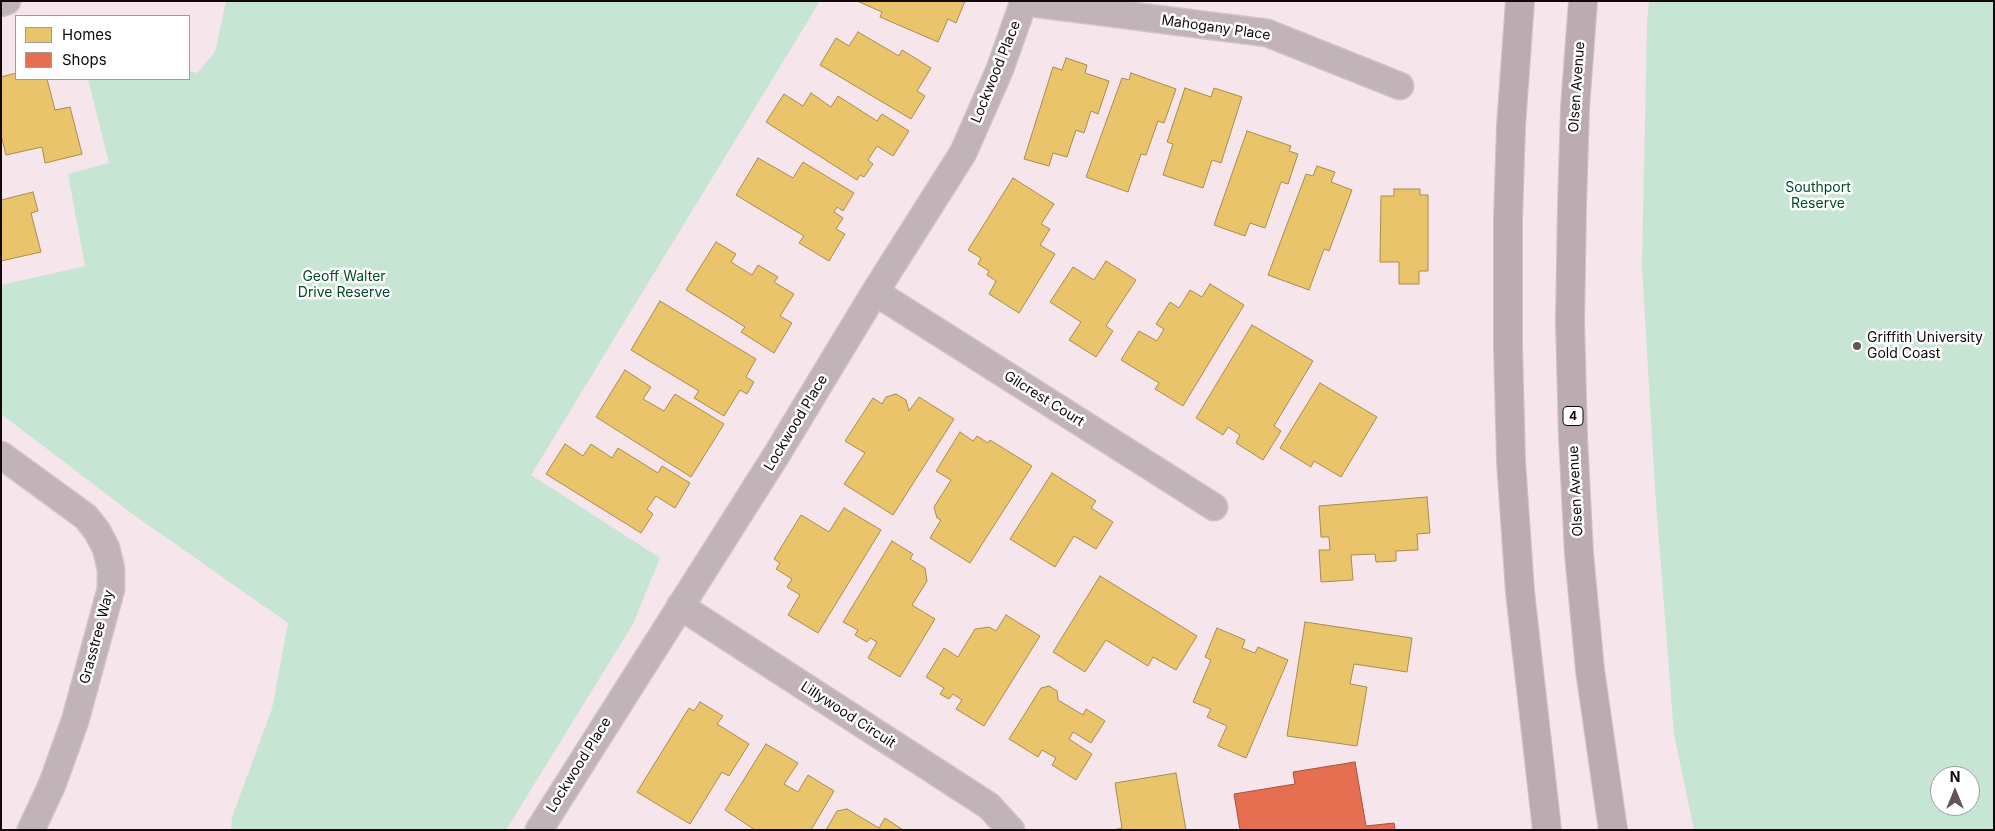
<!DOCTYPE html>
<html>
<head>
<meta charset="utf-8">
<style>
	body { margin:0 }
	#map { position:relative; width:1995px; height:831px; overflow:hidden; background:#f6e5ea; font-family:Inter,sans-serif }
	canvas { display:block }
	.frame { position:absolute; inset:0; border:2px solid #12080b; pointer-events:none }
	.legend { position:absolute; left:15px; top:15px; width:175px; height:65px; box-sizing:border-box; background:#fff; border:1px solid #a09c9d; margin:0; padding:6px 9px; list-style:none; font-size:15px; color:#12080b }
	.legend li { display:flex; align-items:center; gap:10px; height:25px }
	.legend b { width:25px; border:1px solid #a09c9d }
	.north { position:absolute; left:1930px; top:766px; width:50px; height:50px; box-sizing:border-box; background:#fff; border:1px solid #a09c9d; border-radius:50%; rotate:0deg; font-size:14px; font-weight:700; line-height:20px; text-align:center; color:#12080b }
	.north::after { content:''; display:block; margin:auto; width:18px; height:22px; background:#625559; clip-path:polygon(50% 0,100% 100%,50% 72%,0 100%) }
</style>
</head>
<body>
<div id="map">
<canvas width="1995" height="831"></canvas>
<div class="frame"></div>
<ul class="legend">
<li><b style="height:14px;background:#e9c46a"></b>Homes</li>
<li><b style="height:14px;background:#e76f51"></b>Shops</li>
</ul>
<div class="north">N</div>
</div>
<script>
const ctx = document.querySelector('canvas').getContext('2d');
ctx.lineJoin = 'round';
function paint(path, color) {
  ctx.fillStyle = color;
  ctx.fill(path, 'evenodd');
}
function shape(rows) {
  const path = new Path2D();
  for (const r of rows) {
    path.moveTo(r[0], r[1]);
    for (let i = 2; i < r.length; i += 2) path.lineTo(r[i], r[i + 1]);
  }
  return path;
}
function stroke(path, color, width, dash) {
  ctx.strokeStyle = color;
  ctx.lineWidth = width;
  ctx.lineCap = dash ? 'butt' : 'round';
  ctx.setLineDash(dash || []);
  ctx.stroke(path);
}
function drawText(font, color, halo, rows, align = 'center') {
  ctx.font = font + ' Inter,sans-serif';
  ctx.lineWidth = 5;
  ctx.setLineDash([]);
  ctx.textBaseline = 'middle';
  ctx.strokeStyle = halo;
  ctx.fillStyle = color;
  for (const [text, x, y, turn = 0] of rows) {
    ctx.save();
    ctx.translate(x, y);
    ctx.rotate((+turn || 0) * Math.PI / 180);
    ctx.textAlign = isNaN(turn) ? turn : align;
    if (halo) ctx.strokeText(text, 0, 0);
    ctx.fillText(text, 0, 0);
    ctx.restore();
  }
}
paint(shape([
	[226,1,820,1,531,475,660,558,633,624,506,830,231,830,232,817,272,709,288,623,134,515,1,414,1,285,85,266,68,174,109,163,88,79,189,79,189,71,197,73,215,52],
	[1649,1,1994,1,1994,830,1694,830,1674,734,1655,489,1642,266,1647,23],
	[1940,776,1970,776,1970,806,1940,806]
]), '#c6e5d2');
const homes = shape([
	[857,1,965,1,956,23,948,19,938,42,880,17,882,12,857,1],
	[858,32,899,56,902,50,931,68,917,91,925,96,911,119,820,65,836,38,849,46,858,32],
	[1066,58,1087,65,1085,73,1109,81,1098,114,1091,111,1084,133,1076,130,1067,157,1053,153,1049,166,1024,159,1053,67,1062,70,1066,58],
	[16,73,16,79,47,79,55,110,70,107,82,154,45,163,42,147,6,155,1,135,1,77,16,73],
	[1131,73,1176,89,1164,123,1158,121,1146,155,1141,154,1128,192,1086,177,1122,78,1129,80,1131,73],
	[1185,88,1211,97,1214,88,1242,97,1221,163,1212,160,1203,188,1163,175,1173,144,1167,142,1185,88],
	[811,93,831,107,838,96,877,121,882,114,909,131,893,156,877,146,868,160,873,164,864,177,860,175,857,180,766,122,784,94,803,106,811,93],
	[1247,131,1291,146,1289,151,1298,154,1288,184,1281,182,1265,228,1250,223,1245,236,1214,225,1247,131],
	[758,158,793,178,803,162,854,193,843,211,837,207,834,212,843,218,836,229,845,234,829,261,799,243,804,236,736,195,758,158],
	[1317,166,1335,172,1331,182,1352,190,1329,251,1324,249,1309,290,1268,275,1306,174,1313,176,1317,166],
	[1013,178,1054,204,1041,224,1050,229,1040,245,1055,254,1019,313,989,294,996,281,987,275,989,271,978,264,981,258,968,250,1013,178],
	[1394,189,1420,189,1420,195,1428,195,1428,271,1419,271,1419,284,1399,284,1399,262,1380,262,1381,196,1394,196,1394,189],
	[33,192,38,211,31,213,41,252,1,261,1,200,33,192],
	[716,242,736,254,731,262,752,275,758,265,778,277,774,282,794,294,780,316,792,323,774,353,741,332,745,327,686,290,716,242],
	[1106,261,1136,280,1106,326,1113,331,1096,357,1069,340,1081,322,1050,302,1073,267,1094,280,1106,261],
	[1210,284,1244,305,1183,406,1155,389,1159,383,1121,360,1139,331,1157,341,1164,329,1156,324,1170,302,1179,308,1190,290,1202,297,1210,284],
	[660,301,756,359,746,377,754,382,747,394,740,390,724,416,694,398,699,391,631,350,660,301],
	[1252,325,1313,361,1274,426,1281,431,1263,460,1236,443,1240,435,1228,427,1223,435,1196,418,1252,325],
	[625,370,651,387,643,399,664,411,675,394,724,424,691,477,596,417,625,370],
	[1320,383,1377,417,1341,477,1314,461,1311,467,1280,448,1320,383],
	[896,394,906,400,909,411,919,397,954,419,893,515,844,484,865,453,845,441,873,398,882,404,886,397,896,394],
	[960,432,973,441,977,436,988,443,990,440,1032,466,970,563,930,538,941,520,937,518,934,507,951,480,936,471,960,432],
	[565,444,583,456,591,444,612,458,618,448,658,473,662,466,690,483,675,508,656,496,647,509,653,514,641,533,546,474,565,444],
	[1052,473,1096,501,1091,508,1113,522,1096,549,1074,536,1055,567,1010,539,1052,473],
	[1427,497,1430,533,1417,534,1418,550,1396,551,1396,561,1376,562,1375,554,1351,555,1353,580,1321,582,1319,550,1330,550,1329,537,1321,537,1319,506,1427,497],
	[844,508,881,530,818,633,788,615,800,595,787,587,792,579,776,569,780,563,774,559,801,515,829,532,844,508],
	[892,541,913,554,910,559,925,568,927,581,912,605,935,619,900,677,868,658,877,642,870,638,867,642,855,635,858,630,843,622,892,541],
	[1100,576,1197,636,1176,670,1153,657,1148,666,1106,640,1085,672,1053,652,1100,576],
	[1006,615,1040,636,984,726,956,709,962,700,953,694,949,699,940,694,944,688,926,677,944,648,958,657,975,629,989,627,996,631,1006,615],
	[1305,622,1412,638,1407,672,1354,664,1350,684,1367,687,1357,746,1287,736,1305,622],
	[1217,628,1245,640,1242,648,1255,653,1258,647,1288,660,1246,758,1218,746,1227,726,1207,717,1211,709,1193,702,1211,660,1205,657,1217,628],
	[1049,686,1057,691,1058,700,1083,715,1086,709,1105,721,1091,743,1073,732,1069,739,1092,754,1076,780,1052,765,1056,758,1042,750,1038,757,1009,739,1041,688,1049,686],
	[700,702,723,716,717,724,749,744,729,776,722,772,690,824,637,792,689,708,694,711,700,702],
	[766,744,798,763,784,784,798,792,808,775,834,791,811,830,755,830,725,810,766,744],
	[1176,773,1186,830,1114,830,1122,828,1115,783,1176,773],
	[847,809,879,828,885,818,903,830,826,830,837,811,847,809]
]);
paint(homes, '#e9c46a');
stroke(homes, '#a88c4e', 1);
const shops = shape([
	[1355,762,1366,826,1394,823,1395,830,1240,830,1234,794,1295,784,1293,772,1355,762]
]);
paint(shops, '#e76f51');
stroke(shops, '#a7503c', 1);
const minor = shape([
	[1024,2,1267,33,1400,86],
	[1,3,7,1],
	[875,292,1214,507],
	[1,455,86,517,97,531,106,548,111,569,111,589,75,721,52,785,31,830],
	[680,606,989,806,1011,830],
	[539,830,777,454,875,292,963,153,1000,69,1024,1]
]);
const primary = shape([
	[1520,1,1511,126,1508,219,1508,347,1511,461,1520,592,1547,830],
	[1583,1,1575,108,1572,206,1570,321,1573,437,1579,554,1590,670,1613,830]
]);
stroke(minor, '#d0c3c7', 29);
stroke(primary, '#d0c3c7', 30);
stroke(minor, '#c1b3b7', 26);
stroke(primary, '#bcabb1', 28);
for (const [x, y, r, color] of [
	[1857,346,5,"#625559"]
]) {
  const dot = new Path2D();
  dot.arc(x, y, r, 0, 2 * Math.PI);
  ctx.fillStyle = color;
  ctx.fill(dot);
  stroke(dot, '#fff', 2);
}
for (const [x, y, w] of [
	[1573,416,20]
]) {
  const box = new Path2D();
  box.roundRect(x - w / 2, y - 9.5, w, 19, 4);
  ctx.fillStyle = '#fff';
  ctx.fill(box);
  stroke(box, '#12080b', 1);
}
drawText('bold 12px', '#12080b', null, [
	["4",1573,416]
]);
drawText('14px', '#12080b', '#fff', [
	["Mahogany Place",1216,28,8],
	["Lockwood Place",996,72,-68],
	["Olsen Avenue",1577,87,-86],
	["Gilcrest Court",1044,399,32],
	["Lockwood Place",796,423,-59],
	["Olsen Avenue",1576,491,-93],
	["Grasstree Way",97,637,-75],
	["Lillywood Circuit",848,715,33],
	["Lockwood Place",579,765,-58]
]);
drawText('14px', '#00492c', '#fff', [
	["Southport",1818,188],
	["Reserve",1818,204],
	["Geoff Walter",344,277],
	["Drive Reserve",344,293]
]);
drawText('14px', '#12080b', '#fff', [
	["Griffith University",1867,338],
	["Gold Coast",1867,354]
], 'left');
</script>
</body>
</html>
